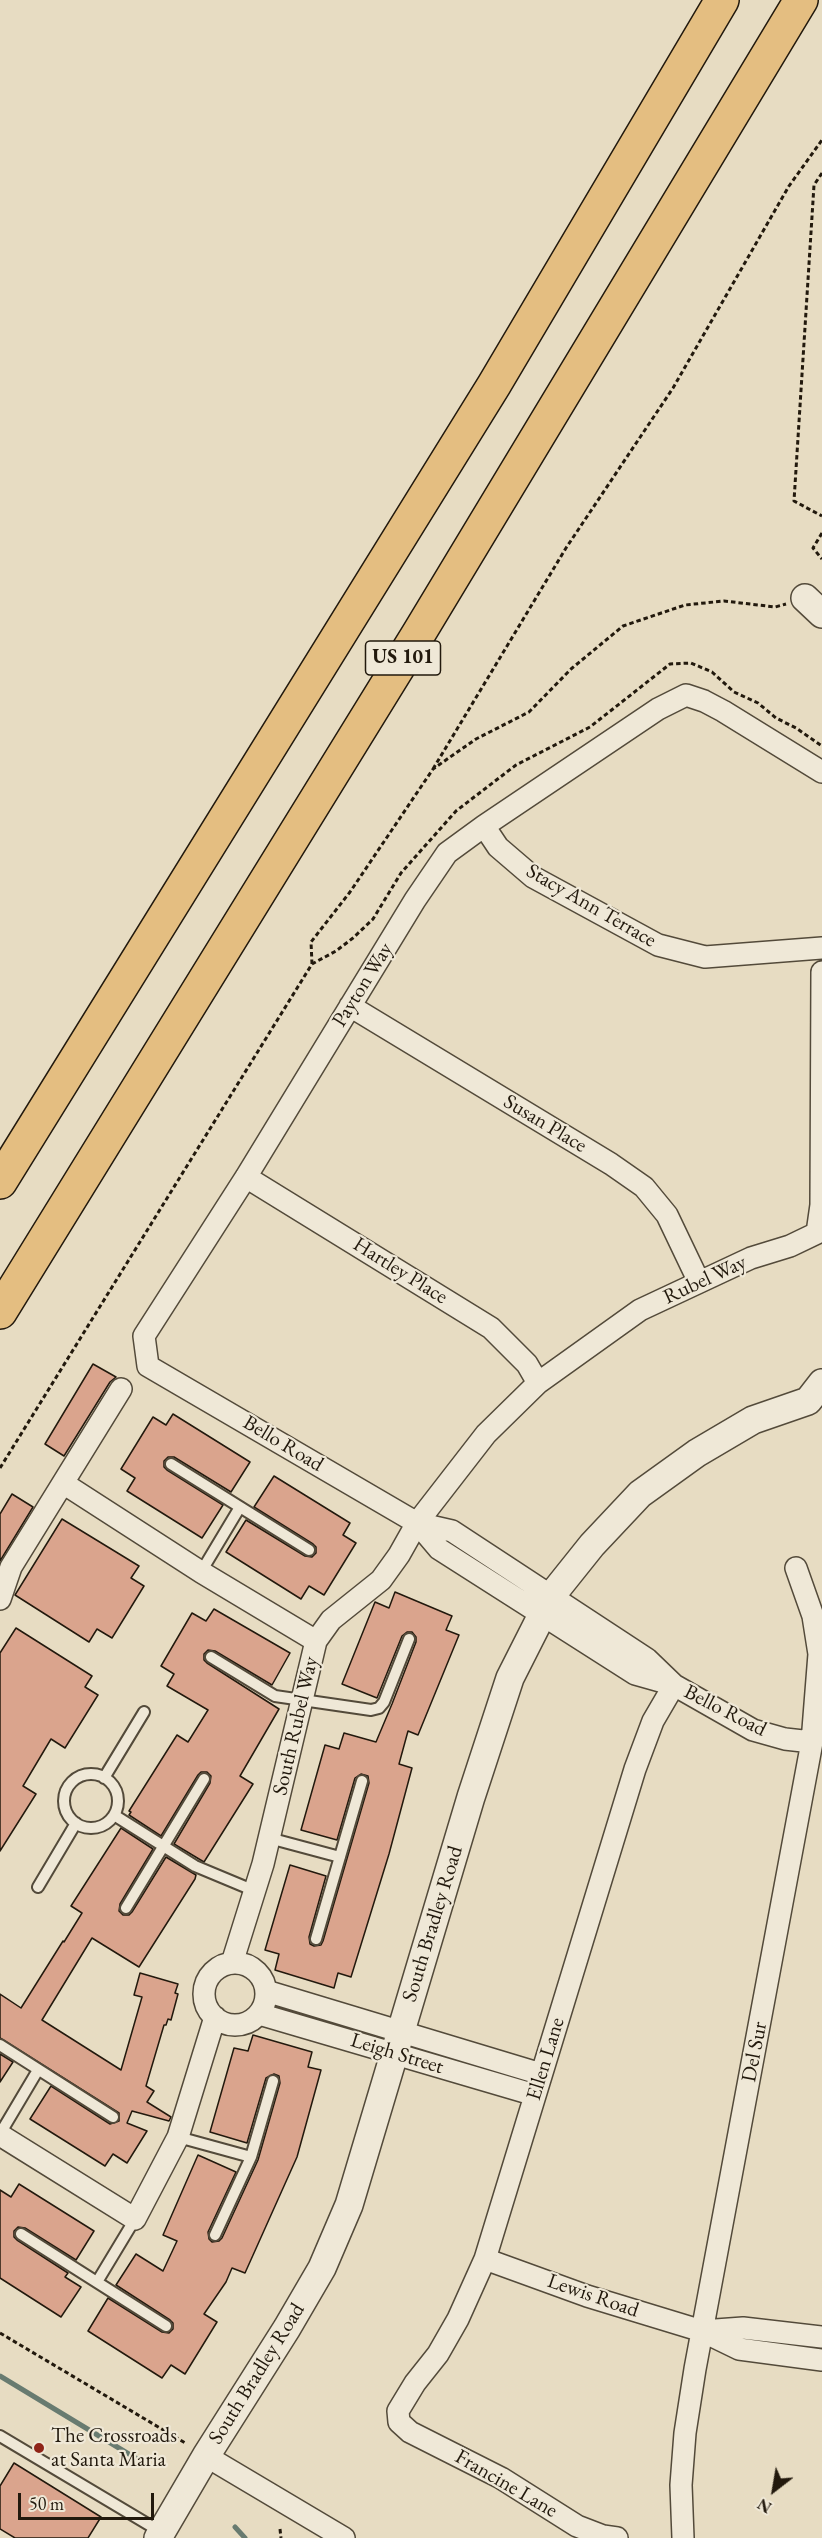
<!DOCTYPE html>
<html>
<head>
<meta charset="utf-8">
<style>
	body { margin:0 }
	#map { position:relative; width:822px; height:2538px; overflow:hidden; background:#e7dcc2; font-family:"EB Garamond",serif }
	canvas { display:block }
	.north { position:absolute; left:744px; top:2460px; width:60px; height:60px; -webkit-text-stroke:4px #efe8d7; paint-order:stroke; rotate:211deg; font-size:16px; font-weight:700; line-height:24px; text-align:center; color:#22190d }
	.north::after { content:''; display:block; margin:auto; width:21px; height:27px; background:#22190d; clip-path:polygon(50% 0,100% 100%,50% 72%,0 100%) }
	.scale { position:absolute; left:18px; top:2493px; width:136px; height:27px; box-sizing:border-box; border:3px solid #22190d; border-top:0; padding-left:8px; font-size:18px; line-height:21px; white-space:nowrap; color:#22190d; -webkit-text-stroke:4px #efe8d7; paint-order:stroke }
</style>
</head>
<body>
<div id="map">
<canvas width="822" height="2538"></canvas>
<div class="north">N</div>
<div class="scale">50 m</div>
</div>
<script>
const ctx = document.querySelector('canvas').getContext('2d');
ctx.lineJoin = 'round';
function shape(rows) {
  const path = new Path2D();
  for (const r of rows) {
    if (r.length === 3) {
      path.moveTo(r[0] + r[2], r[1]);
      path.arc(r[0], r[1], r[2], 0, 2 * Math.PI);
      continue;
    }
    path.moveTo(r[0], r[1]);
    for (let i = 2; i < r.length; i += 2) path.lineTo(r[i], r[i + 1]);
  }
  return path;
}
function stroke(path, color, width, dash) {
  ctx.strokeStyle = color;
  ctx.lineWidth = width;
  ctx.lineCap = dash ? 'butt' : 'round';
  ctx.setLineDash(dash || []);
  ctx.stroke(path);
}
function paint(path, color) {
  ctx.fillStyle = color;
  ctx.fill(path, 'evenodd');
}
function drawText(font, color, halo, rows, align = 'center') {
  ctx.font = font + ' "EB Garamond",serif';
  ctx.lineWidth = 4.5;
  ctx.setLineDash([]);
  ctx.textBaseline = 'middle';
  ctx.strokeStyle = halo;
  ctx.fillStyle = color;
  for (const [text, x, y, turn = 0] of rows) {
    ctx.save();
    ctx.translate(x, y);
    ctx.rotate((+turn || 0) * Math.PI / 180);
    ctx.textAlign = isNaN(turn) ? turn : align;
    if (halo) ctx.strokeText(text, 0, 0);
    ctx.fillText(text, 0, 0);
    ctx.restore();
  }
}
stroke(shape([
	[0,2376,137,2459],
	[235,2527,245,2538]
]), '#687b70', 5);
const building = shape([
	[93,1364,116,1377,110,1382,64,1456,45,1444,93,1364],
	[173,1414,250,1462,231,1492,174,1457,168,1457,164,1461,164,1467,167,1470,223,1505,202,1538,127,1491,135,1478,121,1469,153,1417,166,1425,173,1414],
	[274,1476,350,1523,343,1535,356,1543,324,1595,309,1586,301,1599,226,1552,246,1520,305,1556,312,1557,316,1553,316,1547,313,1544,254,1507,274,1476],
	[12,1494,33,1507,0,1561,0,1514,12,1494],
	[62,1519,139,1566,131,1578,144,1586,112,1638,97,1629,89,1642,15,1595,62,1519],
	[395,1592,452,1616,446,1630,459,1635,418,1735,408,1731,399,1764,412,1768,389,1854,351,1977,338,1973,334,1988,275,1970,279,1954,265,1950,290,1865,326,1876,309,1937,310,1944,314,1946,321,1945,323,1941,369,1783,368,1776,361,1774,355,1778,337,1840,301,1830,325,1745,339,1749,344,1733,376,1742,392,1704,416,1642,416,1637,412,1632,407,1632,402,1636,377,1698,342,1684,375,1602,389,1608,395,1592],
	[214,1609,290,1653,272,1685,215,1651,208,1650,204,1654,204,1660,207,1663,279,1709,240,1776,253,1784,204,1862,174,1844,210,1783,211,1776,207,1772,201,1772,198,1775,161,1836,129,1815,131,1812,129,1811,177,1735,188,1742,208,1710,167,1686,174,1674,161,1666,192,1613,206,1621,214,1609],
	[16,1628,92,1676,85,1687,98,1695,65,1748,51,1739,23,1786,36,1794,0,1851,0,1653,16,1628],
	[121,1828,153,1849,120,1904,119,1911,123,1915,129,1915,132,1912,166,1857,196,1875,195,1879,139,1967,92,1938,42,2020,121,2070,142,1997,134,1995,140,1973,178,1984,175,1993,178,1994,171,2020,168,2019,166,2025,164,2025,146,2086,154,2091,147,2102,171,2117,169,2121,132,2111,127,2123,147,2131,127,2163,113,2154,105,2166,30,2119,51,2086,110,2124,119,2121,119,2113,0,2038,0,1994,21,2008,63,1941,64,1942,82,1913,71,1906,121,1828],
	[253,2035,312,2052,308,2067,321,2070,297,2157,245,2273,232,2268,226,2282,204,2314,217,2322,185,2374,171,2365,162,2378,88,2331,108,2298,162,2332,169,2333,173,2329,173,2323,170,2320,116,2285,136,2254,163,2271,177,2241,163,2235,198,2155,236,2172,208,2232,209,2239,212,2242,219,2241,222,2238,258,2160,280,2083,279,2076,274,2074,266,2078,247,2143,210,2132,234,2048,248,2051,253,2035],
	[0,2054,13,2062,0,2082,0,2054],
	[19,2184,94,2231,76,2260,25,2228,18,2227,14,2231,14,2237,17,2240,68,2273,65,2277,81,2287,61,2317,0,2278,0,2190,11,2197,19,2184],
	[14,2463,101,2517,88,2538,15,2538,0,2529,0,2486,14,2463]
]);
paint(building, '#daa48d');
stroke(building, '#22190d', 1.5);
const service = shape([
	[171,1464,309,1550],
	[201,1572,240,1507],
	[211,1657,275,1696,371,1710,379,1708,384,1702,409,1639],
	[91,1801,27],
	[104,1778,144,1712],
	[114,1815,195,1866,255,1891],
	[269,1838,340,1857],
	[38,1887,76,1823],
	[126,1908,204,1779],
	[316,1939,362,1781],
	[0,2045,113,2117],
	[0,2134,38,2070],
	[178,2137,251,2157],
	[21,2234,166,2326],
	[215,2235,251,2157,273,2081],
	[97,2282,135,2219],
	[0,2436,161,2532]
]);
const minor = shape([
	[484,826,498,847,533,877,658,945,705,957,822,948],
	[350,1006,611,1164,644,1187,667,1215,699,1282],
	[246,1177,491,1328,527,1364,538,1383],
	[63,1483,201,1572,316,1641],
	[417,1523,439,1549,635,1674,674,1685,753,1730,785,1739,812,1742],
	[0,1599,11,1567,121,1389],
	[674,1685,647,1659,452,1531,417,1523,148,1366,144,1336,246,1177,415,900,447,853,484,826,658,709,686,695,704,701,723,711,822,772],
	[232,1963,263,1864,316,1641,331,1620,381,1580,399,1555,417,1523,486,1434,538,1383,640,1310,751,1258,790,1246,817,1233,821,1205,822,972],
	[235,1994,31],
	[266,1991,541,2074],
	[259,2014,535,2095],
	[0,2135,135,2219,178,2137,215,2017],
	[485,2259,587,2296,702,2331,739,2349,822,2360],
	[702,2331,743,2328,822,2337],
	[206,2456,344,2538],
	[617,2538,603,2536,577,2526,501,2478,410,2432,399,2422,398,2411,415,2383,438,2354,458,2319,485,2259,635,1769,653,1721,674,1685],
	[683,2538,681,2485,685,2433,695,2369,812,1742,819,1654,813,1616,796,1568]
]);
const tertiary = shape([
	[805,598,822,614],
	[158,2538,206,2456,287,2328,322,2268,349,2205,471,1797,510,1678,552,1595,592,1545,640,1494,697,1453,753,1420,808,1401,822,1383]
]);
const motorway = shape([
	[0,1182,494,385,722,0],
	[0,1312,419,633,801,0]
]);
stroke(service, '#534a3a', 14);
stroke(minor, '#534a3a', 24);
stroke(tertiary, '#534a3a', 30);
stroke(motorway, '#22190d', 36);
stroke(shape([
	[822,173,814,185,794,501,822,516],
	[822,533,813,548,822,559],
	[433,769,566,548,673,388,789,186,822,140],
	[312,964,311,942,350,892,433,769,476,739,529,712,571,669,623,626,685,605,724,601,775,607,786,604],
	[0,1468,312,964,336,951,353,938,373,919,401,873,456,811,516,765,590,727,670,664,691,663,712,672,734,692,758,703,776,718,796,728,822,746],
	[0,2333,187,2444],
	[280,2529,281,2538]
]), '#22190d', 3, [4.5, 3]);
stroke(service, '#efe8d7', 10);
stroke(minor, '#efe8d7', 21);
stroke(tertiary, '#efe8d7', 27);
stroke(motorway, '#e4be81', 33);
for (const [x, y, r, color] of [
	[39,2448,6,"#8f2418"]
]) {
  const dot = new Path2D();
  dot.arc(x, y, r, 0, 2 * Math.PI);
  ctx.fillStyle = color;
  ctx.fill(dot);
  stroke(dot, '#efe8d7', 2);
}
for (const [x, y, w] of [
	[403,658,75]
]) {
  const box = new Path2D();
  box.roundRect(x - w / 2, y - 17, w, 34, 4.5);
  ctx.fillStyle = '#efe8d7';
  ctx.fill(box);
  stroke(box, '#22190d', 1.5);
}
drawText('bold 20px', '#22190d', null, [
	["US 101",403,658]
]);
drawText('21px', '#22190d', '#efe8d7', [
	["Stacy Ann Terrace",591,906,30],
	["Payton Way",363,985,-58],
	["Susan Place",545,1124,31],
	["Hartley Place",400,1271,32],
	["Rubel Way",705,1280,-25],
	["Bello Road",283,1444,31],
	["Bello Road",725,1711,27],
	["South Rubel Way",296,1726,-77],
	["South Bradley Road",433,1924,-73],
	["Del Sur",755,2052,-79],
	["Leigh Street",397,2054,17],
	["Ellen Lane",546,2059,-73],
	["Lewis Road",593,2296,19],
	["South Bradley Road",257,2374,-58],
	["Francine Lane",506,2484,30]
]);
drawText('21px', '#22190d', '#efe8d7', [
	["The Crossroads",51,2436],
	["at Santa Maria",51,2460]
], 'left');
</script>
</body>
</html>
